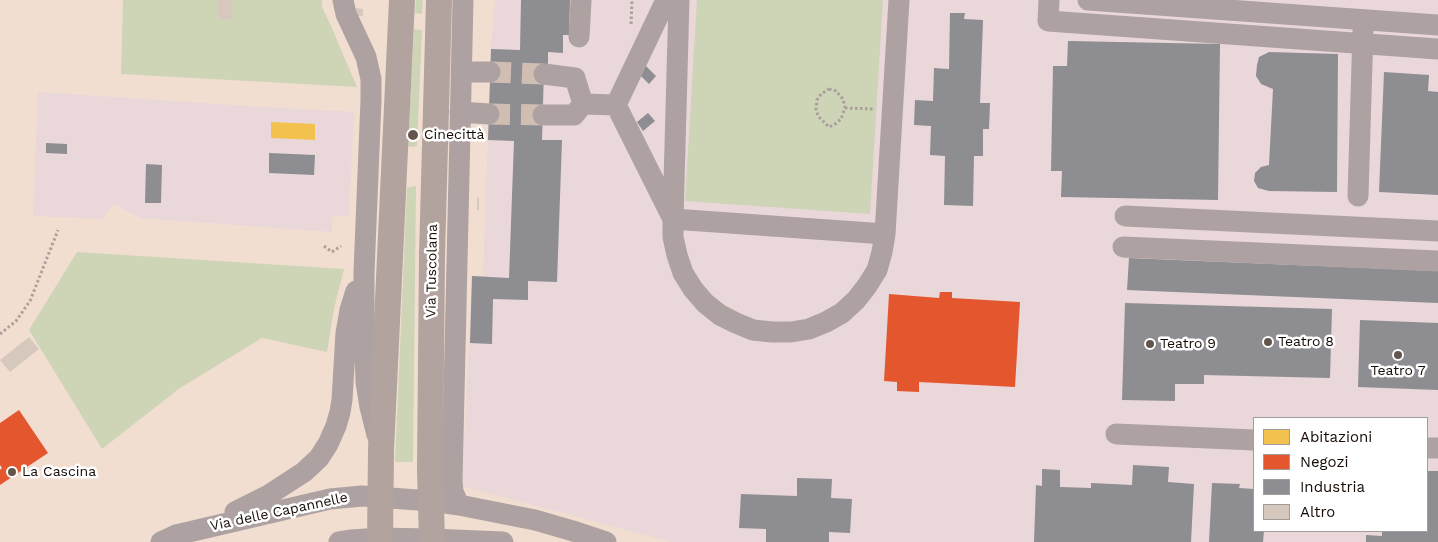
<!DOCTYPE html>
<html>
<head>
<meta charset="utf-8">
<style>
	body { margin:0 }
	#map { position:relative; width:1438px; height:542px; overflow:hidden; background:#f1ded1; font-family:"Work Sans",sans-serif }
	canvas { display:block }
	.legend { position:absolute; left:1253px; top:417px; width:175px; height:115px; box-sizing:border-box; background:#fff; border:1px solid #a29d9b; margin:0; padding:6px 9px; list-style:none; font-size:15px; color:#170b05 }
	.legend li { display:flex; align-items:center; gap:10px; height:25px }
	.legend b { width:25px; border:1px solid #a29d9b }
</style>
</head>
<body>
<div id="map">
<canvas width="1438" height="542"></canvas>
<ul class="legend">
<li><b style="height:14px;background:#f2c14e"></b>Abitazioni</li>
<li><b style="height:14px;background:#e4572e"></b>Negozi</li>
<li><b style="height:14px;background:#8d8d92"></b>Industria</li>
<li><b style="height:14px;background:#d7c8be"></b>Altro</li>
</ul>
</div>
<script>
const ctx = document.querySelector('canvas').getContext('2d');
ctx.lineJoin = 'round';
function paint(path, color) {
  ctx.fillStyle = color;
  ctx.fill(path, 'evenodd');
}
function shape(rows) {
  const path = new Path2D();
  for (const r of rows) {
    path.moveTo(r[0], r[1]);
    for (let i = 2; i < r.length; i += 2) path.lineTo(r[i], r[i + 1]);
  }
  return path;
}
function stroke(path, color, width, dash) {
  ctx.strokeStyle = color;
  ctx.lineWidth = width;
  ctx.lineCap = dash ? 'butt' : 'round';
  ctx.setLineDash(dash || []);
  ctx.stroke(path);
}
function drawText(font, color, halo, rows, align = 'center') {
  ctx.font = font + ' "Work Sans",sans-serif';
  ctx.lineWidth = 5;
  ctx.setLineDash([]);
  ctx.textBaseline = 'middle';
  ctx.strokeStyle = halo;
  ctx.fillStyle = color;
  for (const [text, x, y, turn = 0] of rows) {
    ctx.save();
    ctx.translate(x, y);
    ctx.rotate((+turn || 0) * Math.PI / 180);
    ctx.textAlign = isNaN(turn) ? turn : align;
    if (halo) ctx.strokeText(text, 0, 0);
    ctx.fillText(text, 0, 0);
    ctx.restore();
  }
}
paint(shape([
	[495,0,1438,0,1438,542,671,542,462,486,472,276,483,276,491,49],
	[1254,418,1427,418,1427,531,1254,531],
	[38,92,263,107,354,112,349,216,332,217,332,232,140,218,114,204,102,219,33,216]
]), '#ead7da');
paint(shape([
	[123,0,322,0,322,7,331,26,357,87,121,74],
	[416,0,423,0,422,14,415,13],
	[697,0,883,0,870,214,685,201],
	[414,29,422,30,417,146,412,147,408,146],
	[415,186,416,187,413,462,395,462,407,188],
	[77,252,344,269,334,309,327,352,262,338,180,388,102,449,29,330]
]), '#ced4b6');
paint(shape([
	[271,122,315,124,315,140,271,138]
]), '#f2c14e');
paint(shape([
	[940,292,952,292,952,298,1020,302,1015,387,919,382,919,392,897,391,897,382,884,381,889,294,939,298],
	[19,410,48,453,0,485,0,470,2,468,0,465,0,423]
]), '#e4572e');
paint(shape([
	[521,0,570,0,569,35,563,35,563,53,548,52,548,69,544,69,542,140,562,140,557,282,528,281,528,300,493,299,492,344,470,343,472,276,509,278,514,141,488,140,491,49,520,50],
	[950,13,965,13,964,19,983,20,980,103,990,103,989,129,983,129,983,156,974,156,973,206,944,205,945,156,930,155,931,126,914,125,915,100,933,101,934,68,949,69],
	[1068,41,1220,44,1218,200,1061,197,1062,171,1051,171,1053,66,1067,66],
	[1269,52,1338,54,1337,192,1269,191,1258,188,1254,181,1255,173,1261,167,1269,165,1273,89,1261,84,1256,76,1257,65,1259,57],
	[646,66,656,76,649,84,638,73],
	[1384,72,1429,75,1428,91,1438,92,1438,195,1379,192],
	[648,113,655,121,643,131,637,122],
	[46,143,67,144,67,154,46,153],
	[269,153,315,155,314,175,269,173],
	[146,164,162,165,161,203,145,203],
	[1129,258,1438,271,1438,303,1127,290],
	[1125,303,1332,309,1330,378,1204,375,1204,384,1175,384,1175,401,1122,400],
	[1360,320,1438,323,1438,390,1358,387],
	[1133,465,1169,467,1168,482,1194,484,1191,542,1034,542,1036,485,1042,486,1042,469,1060,470,1060,487,1091,488,1091,483,1132,485],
	[1427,471,1438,471,1438,542,1366,542,1366,535,1382,536,1382,531,1427,531],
	[797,478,832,479,831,498,852,499,850,533,829,532,829,542,766,542,766,529,739,528,741,494,797,496],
	[1212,483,1240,484,1239,488,1254,489,1254,531,1264,531,1263,542,1209,542]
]), '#8d8d92');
paint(shape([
	[218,0,232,0,232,19,218,19],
	[356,8,363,9,363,16,356,16],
	[477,197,479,197,479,210,477,210],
	[29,337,39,349,10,372,0,360]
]), '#d7c8be');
stroke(shape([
	[490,72,544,74],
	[489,114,543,115]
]), '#d0beb2', 21, [21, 11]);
stroke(shape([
	[631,24,632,0],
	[829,89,836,91,843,99,845,108,841,119,834,125,829,127,818,116,816,109,817,100,821,94,829,89],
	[845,108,874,109],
	[324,246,332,252,341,246],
	[0,334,16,321,30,301,58,230]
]), '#aa9f9b', 3, [2.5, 2.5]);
stroke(shape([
	[343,0,346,14,366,57,371,79,371,100,364,272,364,317,366,382,370,407,377,435],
	[679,0,673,219,885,234,899,0],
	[1049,0,1048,21,1438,49],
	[1088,0,1438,25],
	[579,37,581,0],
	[461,72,490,72],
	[544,74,575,78,583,104,616,105,673,219,673,237,677,255,683,273,693,289,705,303,720,315,736,323,753,330,772,332,791,332,809,329,826,322,842,313,856,300,867,286,877,270,882,252,885,234],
	[616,105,666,0],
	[460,112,489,114],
	[543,115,574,115,583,104],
	[1358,196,1363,30],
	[1125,216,1438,231],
	[1123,247,1438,261],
	[1116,434,1254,440],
	[1427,448,1438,448],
	[459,505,453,492,452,481,463,0],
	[235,512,267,496,304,472,319,458,328,444,336,426,340,412,342,400,346,333,350,310,356,291],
	[161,542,176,535,330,499,362,496,432,501,459,505,535,520,573,531,606,542],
	[339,542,352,540,380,538,431,539,503,542]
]), '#ada2a1', 21);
stroke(shape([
	[380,542,381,450,402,0],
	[432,542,430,470,432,255,439,0]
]), '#b2a39f', 26);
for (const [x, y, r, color] of [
	[413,135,6,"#63554c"],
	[1268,342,5,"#63554c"],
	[1150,344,5,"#63554c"],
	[1398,355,5,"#63554c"],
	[12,472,5,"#63554c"]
]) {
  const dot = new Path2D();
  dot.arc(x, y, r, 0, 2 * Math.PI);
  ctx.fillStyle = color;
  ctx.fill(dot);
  stroke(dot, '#fff', 2);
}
drawText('14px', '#170b05', '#fff', [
	["Cinecittà",424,135],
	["Teatro 8",1278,342],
	["Teatro 9",1160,344],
	["Teatro 7",1398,371,"center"],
	["La Cascina",22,472]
], 'left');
drawText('14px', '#170b05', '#fff', [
	["Via Tuscolana",432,271,-89],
	["Via delle Capannelle",279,512,-12]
]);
</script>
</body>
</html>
